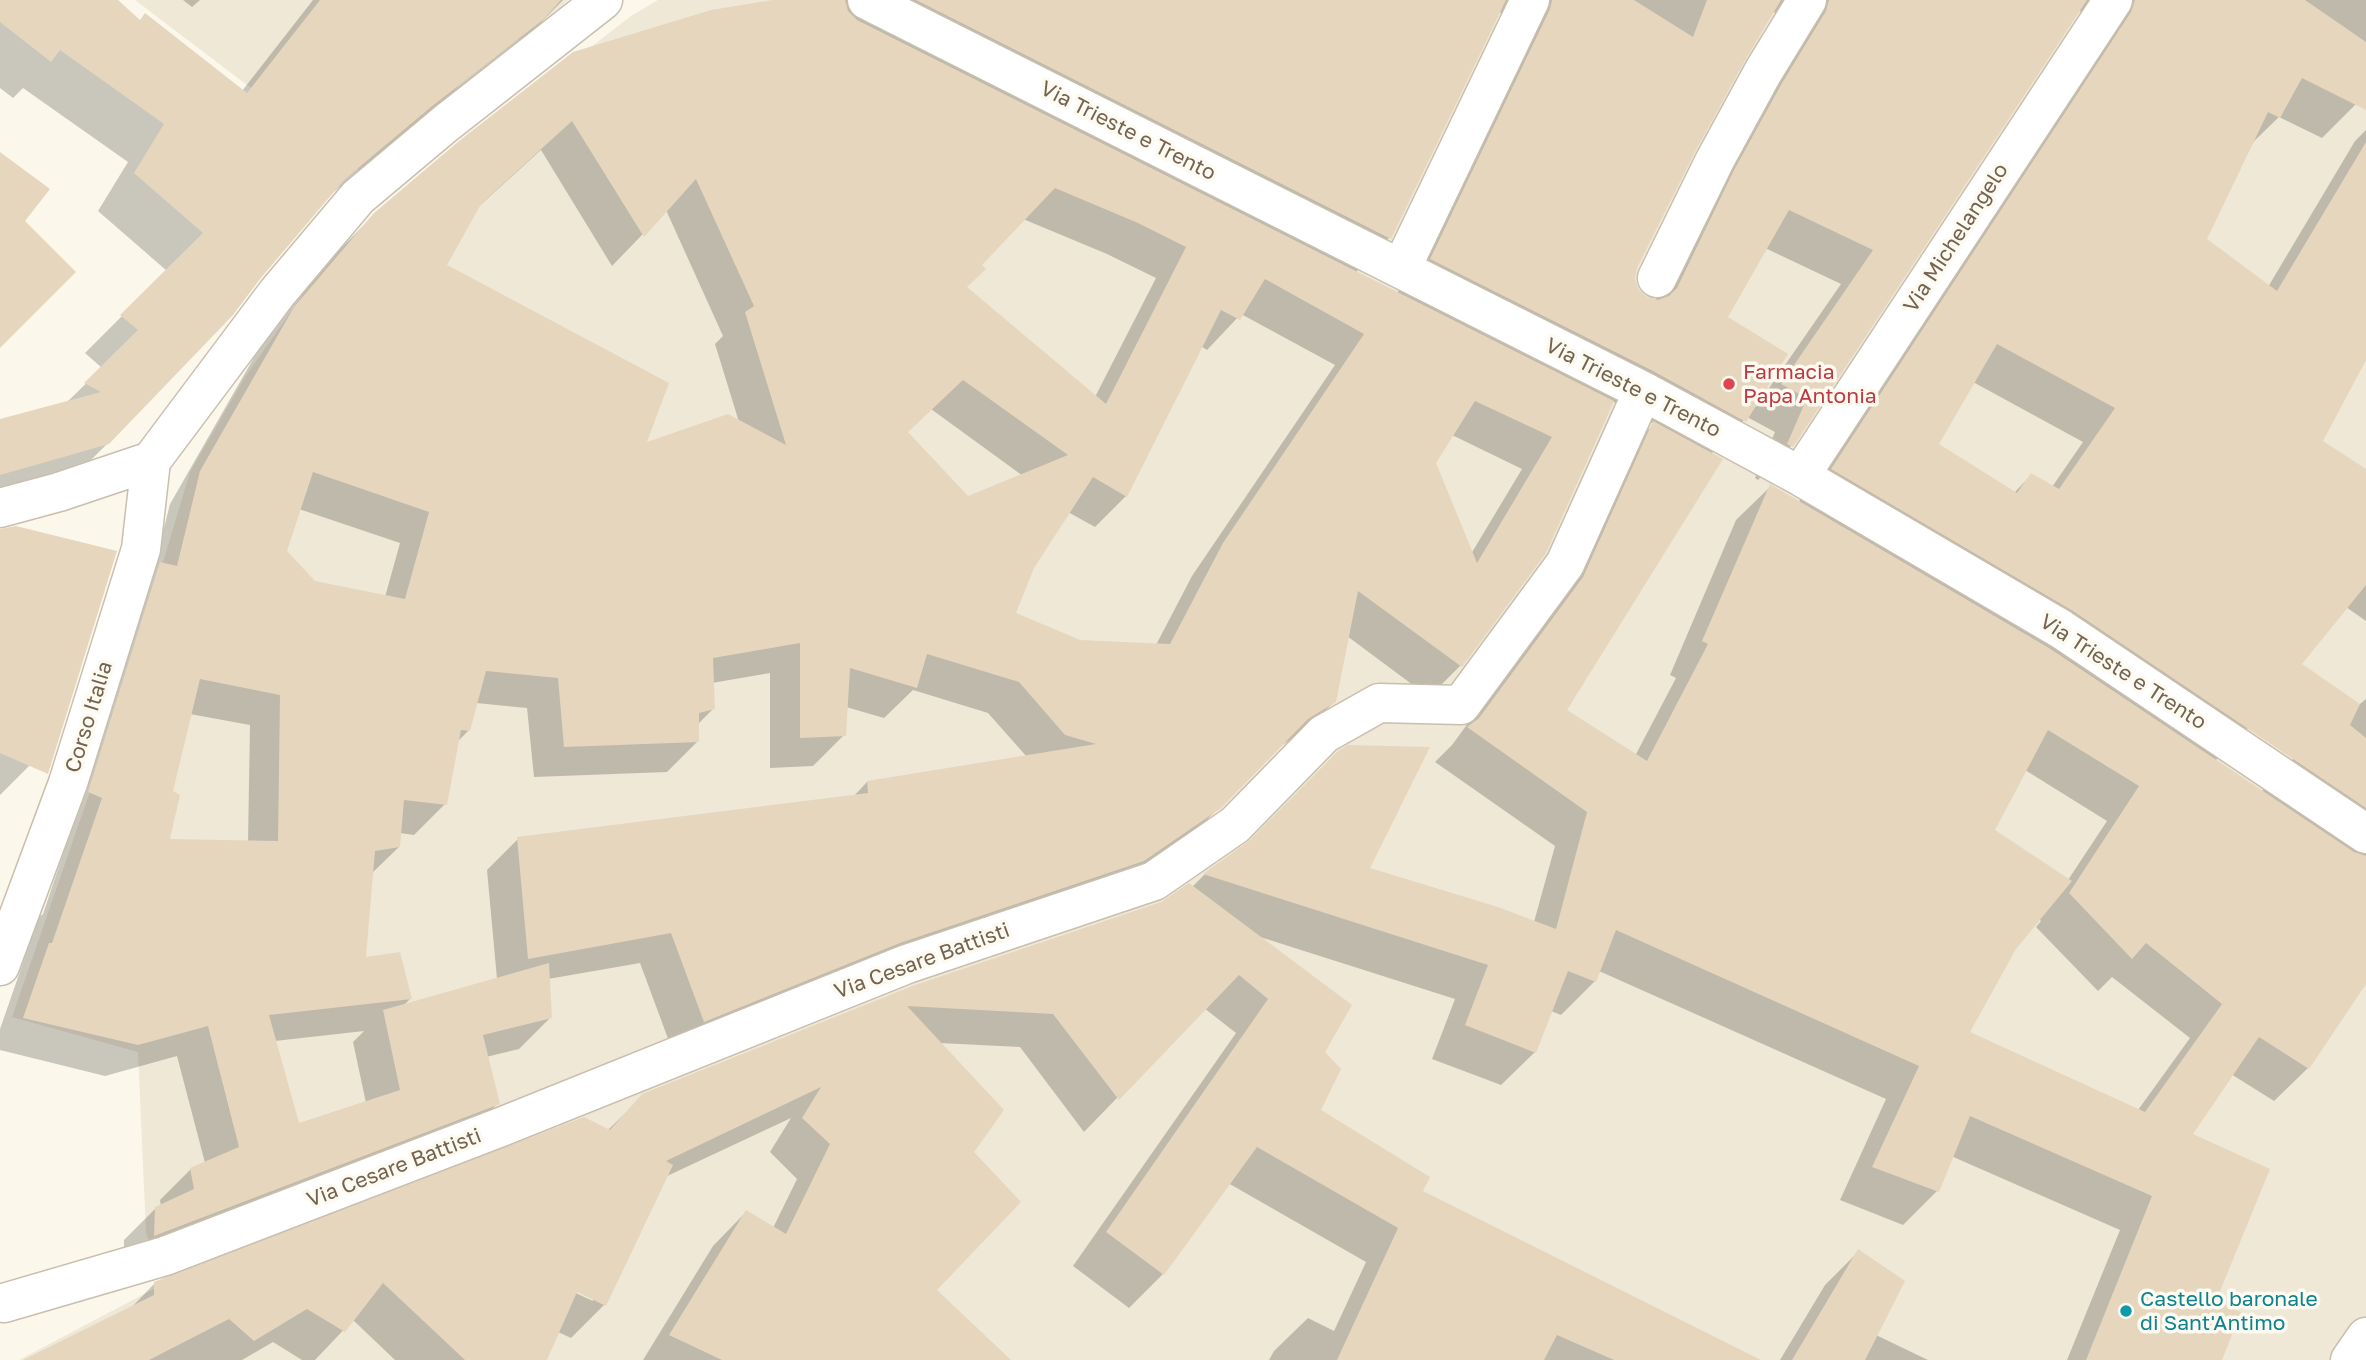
<!DOCTYPE html>
<html>
<head>
<meta charset="utf-8">
<style>
	body { margin:0 }
	canvas { display:block; background:#fbf7ea }
</style>
</head>
<body>
<canvas width="2366" height="1360"></canvas>
<script>
const ctx = document.querySelector('canvas').getContext('2d');
ctx.lineJoin = 'round';
function paint(path, color) {
  ctx.fillStyle = color;
  ctx.fill(path, 'evenodd');
}
function shape(rows) {
  const path = new Path2D();
  for (const r of rows) {
    path.moveTo(r[0], r[1]);
    for (let i = 2; i < r.length; i += 2) path.lineTo(r[i], r[i + 1]);
  }
  return path;
}
function stroke(path, color, width, dash) {
  ctx.strokeStyle = color;
  ctx.lineWidth = width;
  ctx.lineCap = dash ? 'butt' : 'round';
  ctx.setLineDash(dash || []);
  ctx.stroke(path);
}
function drawText(font, color, halo, rows, align = 'center') {
  ctx.font = font + ' "Golos Text",sans-serif';
  ctx.lineWidth = 7;
  ctx.setLineDash([]);
  ctx.textBaseline = 'middle';
  ctx.strokeStyle = halo;
  ctx.fillStyle = color;
  for (const [text, x, y, turn = 0] of rows) {
    ctx.save();
    ctx.translate(x, y);
    ctx.rotate((+turn || 0) * Math.PI / 180);
    ctx.textAlign = isNaN(turn) ? turn : align;
    if (halo) ctx.strokeText(text, 0, 0);
    ctx.fillText(text, 0, 0);
    ctx.restore();
  }
}
paint(shape([
	[135,0,568,0,529,39,491,41,432,120,363,173],
	[658,0,2366,0,2366,1360,19,1360,165,1283,146,1233,138,1052,12,1017,124,693,190,472,245,377,324,264,394,200,631,16]
]), '#efe8d6');
paint(shape([
	[0,0,115,0,139,22,242,91,313,0,563,0,522,42,392,144,324,200,108,443,70,481,0,501,0,421,66,403,102,368,85,353,167,271,98,211,128,162,23,88,13,98,0,88],
	[183,0,200,0,192,7],
	[782,0,2366,0,2366,88,2356,104,2322,138,2279,117,2249,146,2205,240,2268,287,2355,141,2366,130,2366,357,2321,442,2366,471,2366,621,2346,607,2248,728,2215,761,2261,792,2293,759,2366,699,2366,980,2308,1068,2274,1101,2231,1074,2190,1134,2214,1302,2220,1360,2067,1360,2120,1230,1951,1156,1937,1191,1903,1225,1840,1200,1886,1099,1599,971,1595,981,1561,1015,1551,1011,1535,1052,1501,1085,1432,1059,1455,999,1257,936,1323,1052,1318,1110,1421,1192,1757,1360,1269,1360,1274,1351,1308,1318,1334,1331,1366,1262,1228,1183,1163,1274,1129,1308,1073,1266,1236,1033,1204,1008,1084,1132,1020,1047,939,1043,971,1153,935,1290,1009,1360,643,1360,713,1246,746,1212,773,1228,797,1179,770,1152,791,1118,665,1177,604,1305,571,1338,558,1332,545,1360,395,1360,353,1320,315,1360,302,1360,273,1342,242,1360,33,1360,129,1310,155,1283,607,1131,643,1096,1162,903,1192,887,1204,875,1249,844,1368,869,1534,922,1555,846,1435,762,1452,745,1549,613,1620,457,1654,424,1612,401,1544,552,1460,666,1429,697,1347,636,1334,702,1302,733,1277,748,1188,839,1111,892,673,1052,640,963,548,979,550,1018,519,1049,486,1057,498,1103,467,1134,124,1266,124,1240,156,1208,161,1206,160,1200,191,1169,205,1163,177,1056,105,1076,0,1050,0,1029,39,917,43,914,86,786,153,571,170,504,264,340,343,246,375,214],
	[2079,11,2092,15,2098,48,1798,503,1770,487,1736,520,1670,675,1676,678,1635,756,1564,710,1711,454,1747,417,1775,432,1755,478,1758,480,1791,446],
	[1498,12,1506,14,1517,45,1397,294,1355,273,1389,238],
	[1772,12,1785,15,1701,206,1655,301,1646,299,1638,292,1634,280,1636,268,1694,150],
	[541,150,612,266,666,210,723,336,715,344,739,422,644,445,444,266,477,208],
	[1023,219,1107,254,1156,278,1095,397,965,288,980,264],
	[1765,248,1841,284,1756,407,1754,405,1726,318],
	[1241,314,1335,365,1192,576,1156,645,1079,642,1014,614,1032,567,1068,512,1095,527,1126,496,1201,346,1207,350],
	[1973,382,2083,442,2052,487,2031,475,2014,493,1936,444],
	[931,409,1023,476,968,498,906,433],
	[1452,435,1522,469,1471,554,1434,462],
	[299,509,400,543,385,597,315,582,285,552],
	[770,673,770,768,813,766,844,735,846,707,884,718,913,690,988,713,1027,757,867,782,853,797,518,839,487,870,497,979,403,1006,410,999,364,959,371,874,399,847,400,833,414,835,445,804,457,742,468,731,476,703,527,708,534,777,667,772,698,741,698,724,713,709,712,683],
	[190,714,250,725,248,842,167,841,171,791],
	[2025,770,2107,821,2068,880,1992,830],
	[2039,919,2041,921,2036,927,2098,991,2112,977,2190,1038,2138,1110,1967,1032,2015,948],
	[364,1031,353,1042,366,1103,298,1125,275,1041],
	[570,1287,593,1298,593,1301,569,1290],
	[0,530,29,766,0,795],
	[1858,1252,1876,1335,1928,1360,1780,1360,1825,1285]
]), '#0003');
paint(shape([
	[0,0,118,0,140,20,145,13,247,93,320,0,561,0,544,19,431,107,344,180,260,279,233,315,109,444,0,475,0,419,101,392,84,383,138,330,120,315,203,233,134,173,164,124,60,50,51,62,0,22],
	[772,0,845,0,848,11,857,20,1614,401,1546,553,1462,667,1358,591,1336,702,1308,719,1221,808,1144,861,900,943,704,1022,671,933,528,959,517,837,868,793,867,781,1096,744,1065,735,1019,682,927,654,917,688,850,668,846,736,800,738,800,643,713,658,715,709,699,713,699,742,564,747,558,678,486,671,470,731,461,730,447,805,404,800,400,847,375,851,366,957,400,952,412,999,269,1015,299,1123,400,1090,383,1010,549,963,552,1018,483,1035,500,1104,154,1236,155,1207,194,1189,190,1168,239,1147,208,1026,138,1045,23,1018,49,943,52,943,102,798,88,792,160,562,177,566,200,471,294,307,374,213,459,141,573,52,711,10],
	[572,121,644,237,696,179,754,306,745,312,786,445,728,414,647,442,669,383,447,265,481,204],
	[1055,188,1138,223,1186,247,1106,404,967,287,986,269,982,265],
	[1265,279,1364,334,1223,543,1170,644,1080,640,1016,613,1034,568,1093,477,1127,497,1221,310,1240,320],
	[963,380,1068,455,968,496,908,432],
	[1475,401,1552,437,1477,563,1436,463],
	[313,472,429,512,405,599,315,581,287,551],
	[200,679,280,695,278,841,170,839,180,795,173,791],
	[916,0,1506,0,1391,239],
	[1552,0,1634,0,1693,37,1707,0,1781,0,1744,62,1696,150,1637,268,1635,279,1639,290,1647,297,1658,300,1669,296,1677,288,1734,170,1782,83,1826,11,1829,0,2087,0,1793,447,1787,444,1807,398,1781,384,1873,250,1789,210,1728,317,1788,354,1746,422,1653,371,1430,259,1550,9],
	[2135,0,2305,0,2366,42,2366,110,2302,78,2280,118,2268,112,2207,239,2277,291,2366,142,2366,360,2323,441,2366,469,2366,585,2302,664,2360,704,2350,725,2366,738,2366,808,2073,611,1831,469,2131,12],
	[1997,344,2115,408,2059,489,2031,473,2017,493,1939,444],
	[0,152,50,189,25,221,76,272,0,348],
	[1653,421,1723,459,1567,710,1647,761,1708,644,1702,641,1770,484,2049,648,2354,852,2366,856,2366,984,2309,1069,2259,1037,2193,1134,2270,1169,2216,1301,2241,1312,2222,1360,2086,1360,2152,1196,1970,1116,1939,1192,1872,1167,1919,1066,1616,930,1596,982,1568,971,1536,1053,1465,1025,1488,965,1203,874,1250,840,1337,752,1348,745,1430,747,1370,868,1498,907,1556,929,1587,812,1467,727,1479,718,1583,577],
	[2048,730,2139,786,2069,893,2132,959,2146,943,2222,1004,2145,1112,1970,1032,2016,949,2072,881,1995,830],
	[16,526,117,551,48,774,0,753,0,529],
	[1189,883,1352,1005,1325,1052,1341,1069,1321,1110,1430,1177,1423,1191,1761,1360,1614,1360,1557,1335,1544,1360,1337,1360,1398,1228,1257,1147,1164,1275,1106,1232,1268,999,1239,975,1119,1100,1053,1014,907,1006,1004,1110,974,1152,1021,1202,937,1290,1011,1360,722,1360,669,1335,746,1210,786,1234,830,1144,802,1118,821,1087,666,1161,673,1165,606,1306,577,1292,547,1360,465,1360,383,1283,345,1332,307,1309,254,1341,229,1319,149,1360,23,1360,154,1295,154,1282,584,1117,610,1130,642,1094,915,985,1161,902],
	[1858,1249,1905,1281,1865,1360,1792,1360]
]), '#e6d6be');
const street = shape([
	[867,0,1643,391,1800,476,2061,629,2366,834],
	[1401,269,1530,0],
	[1657,278,1715,160,1763,72,1807,0],
	[1800,476,2113,0],
	[0,508,59,492,151,461],
	[0,966,68,783,141,549,151,461,277,293,358,197,445,124,603,0],
	[4,1303,165,1256,501,1127,907,964,1154,881,1235,825,1324,734,1379,703,1461,705,1565,564,1643,391],
	[2350,1360,2366,1337]
]);
stroke(street, '#c9bfae', 41);
stroke(street, '#fff', 38);
for (const [x, y, r, color] of [
	[1729,384,7,"#e0444e"],
	[2126,1311,7,"#0f9aa8"]
]) {
  const dot = new Path2D();
  dot.arc(x, y, r, 0, 2 * Math.PI);
  ctx.fillStyle = color;
  ctx.fill(dot);
  stroke(dot, '#fdfbf1', 2.5);
}
drawText('21px', '#736350', '#fdfbf1', [
	["Via Trieste e Trento",1128,131,27],
	["Via Michelangelo",1956,238,-57],
	["Via Trieste e Trento",1633,388,27],
	["Via Trieste e Trento",2123,672,33],
	["Corso Italia",89,717,-73],
	["Via Cesare Battisti",922,961,-20],
	["Via Cesare Battisti",394,1168,-21]
]);
drawText('21px', '#be3a42', '#fdfbf1', [
	["Farmacia",1743,372],
	["Papa Antonia",1743,396]
], 'left');
drawText('21px', '#0d838f', '#fdfbf1', [
	["Castello baronale",2140,1299],
	["di Sant'Antimo",2140,1323]
], 'left');
</script>
</body>
</html>
